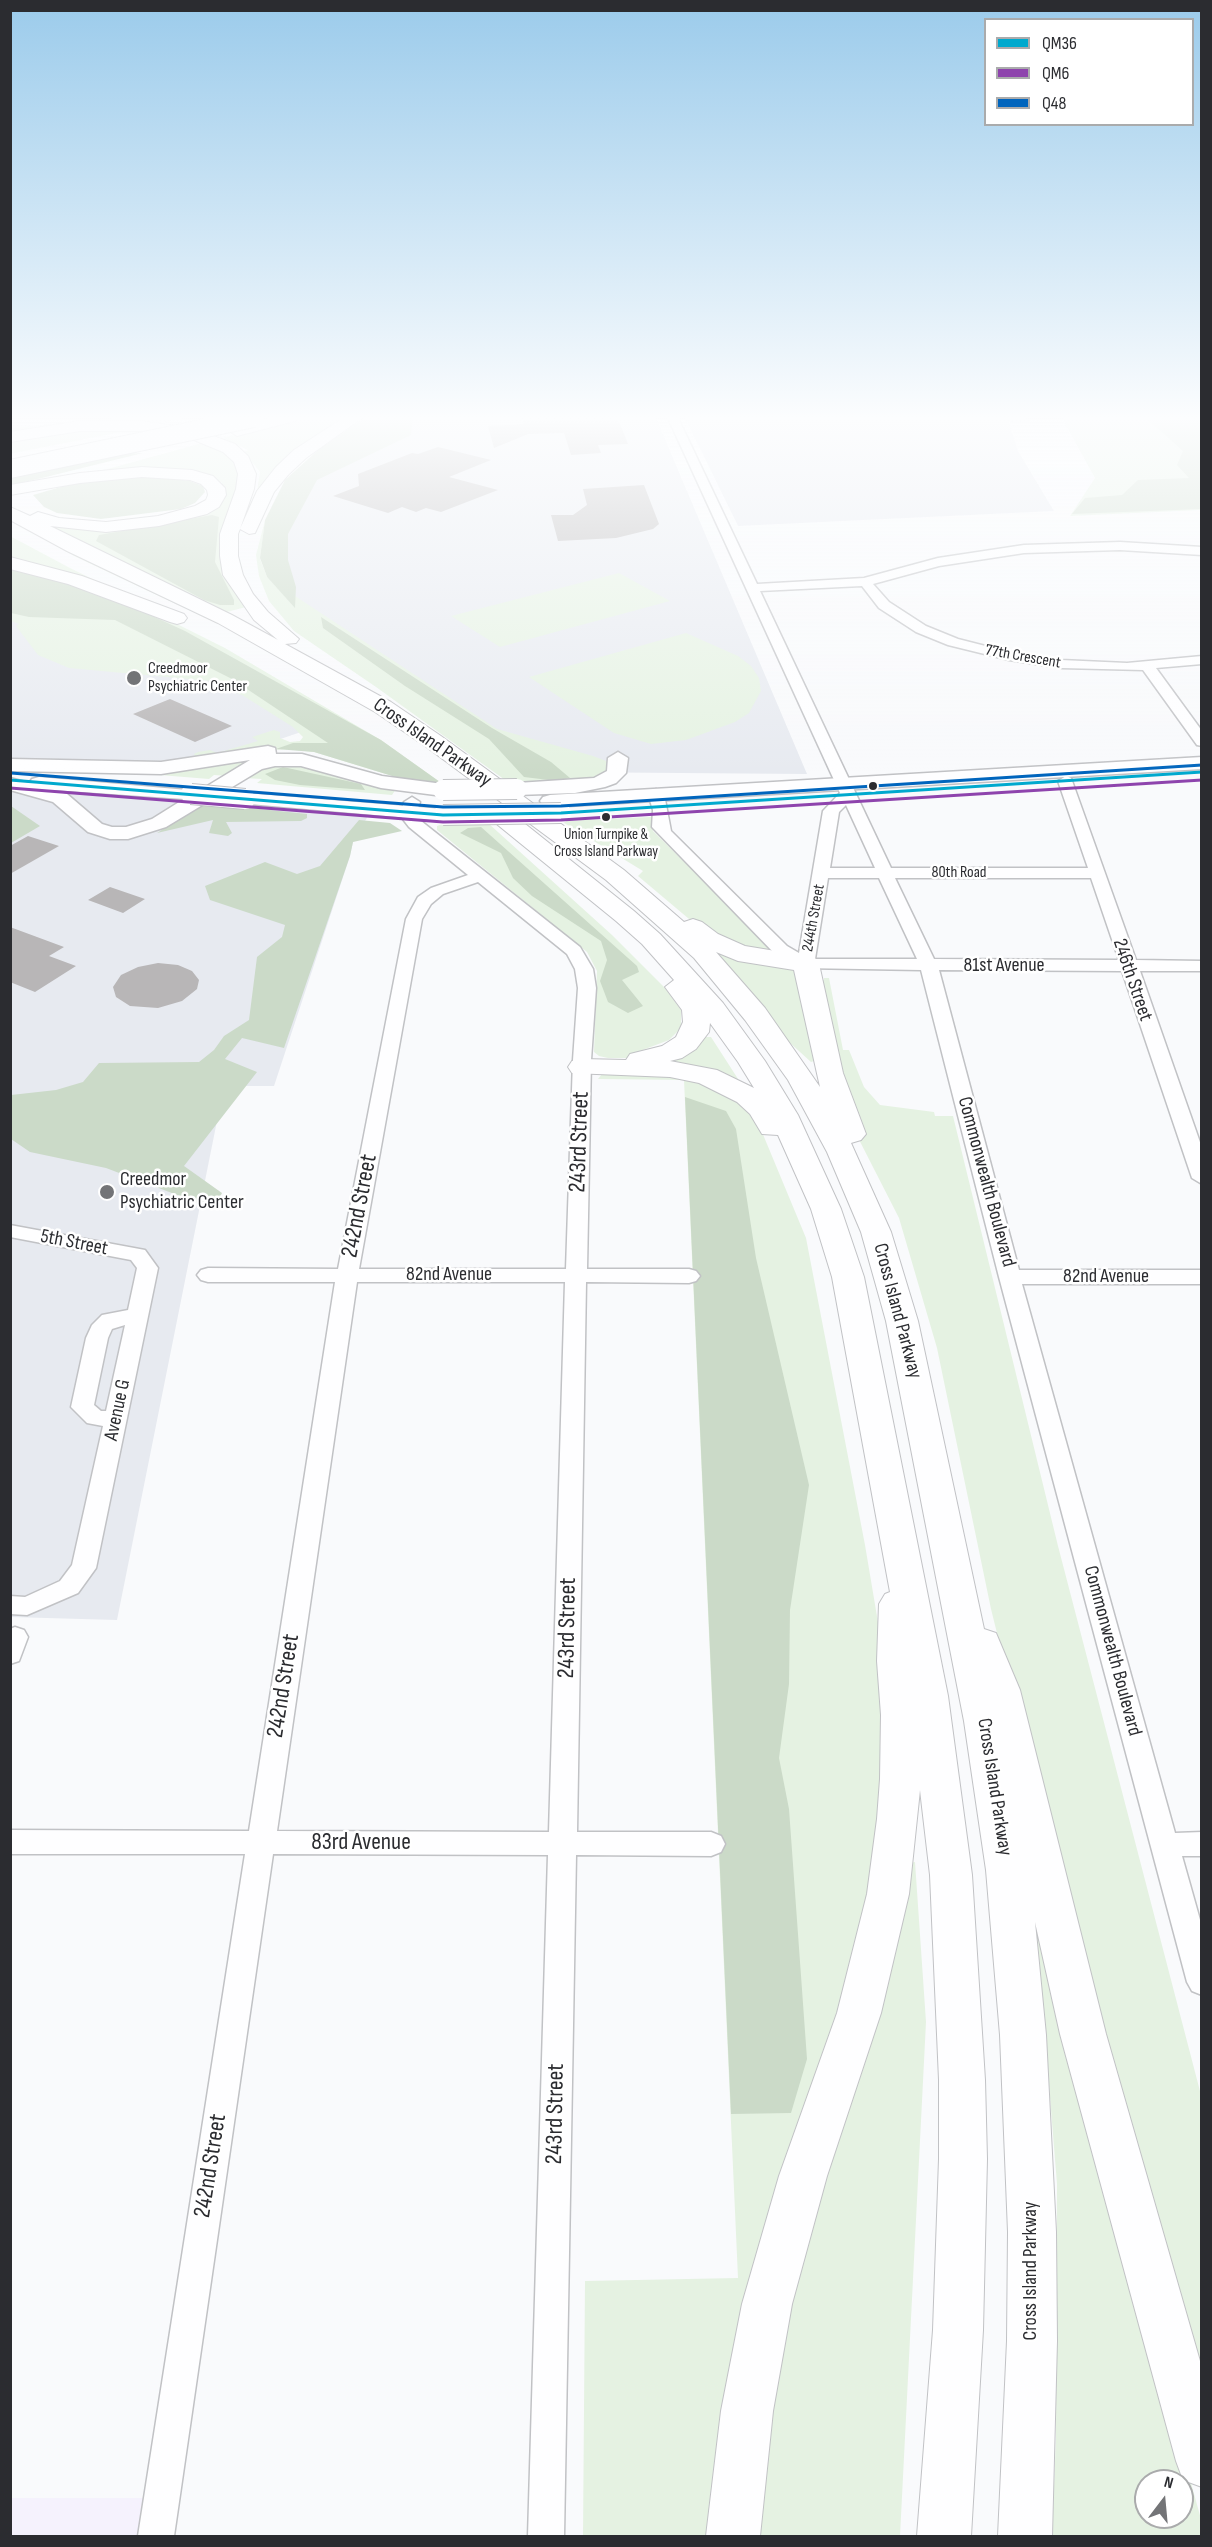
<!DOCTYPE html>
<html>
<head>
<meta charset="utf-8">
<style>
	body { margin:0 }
	#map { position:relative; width:1212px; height:2547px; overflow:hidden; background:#f9fafc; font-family:"Sofia Sans Condensed",sans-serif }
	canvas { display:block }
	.frame { position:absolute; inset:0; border:12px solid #2b2c30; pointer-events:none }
	.legend { position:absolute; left:984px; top:18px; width:210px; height:108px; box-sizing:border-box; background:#fff; border:2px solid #aaabac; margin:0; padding:8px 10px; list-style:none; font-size:18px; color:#2b2c30 }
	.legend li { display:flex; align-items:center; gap:12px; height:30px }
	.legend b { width:30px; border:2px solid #aaabac }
	.north { position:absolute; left:1134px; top:2469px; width:60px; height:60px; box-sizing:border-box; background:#fff; border:2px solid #aaabac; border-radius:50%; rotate:16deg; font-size:16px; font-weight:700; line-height:24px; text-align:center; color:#2b2c30 }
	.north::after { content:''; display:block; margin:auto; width:21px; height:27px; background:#737477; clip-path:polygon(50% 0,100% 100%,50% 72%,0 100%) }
</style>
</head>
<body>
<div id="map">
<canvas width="1212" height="2547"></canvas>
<div class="frame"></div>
<ul class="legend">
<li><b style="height:8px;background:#00a9ce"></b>QM36</li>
<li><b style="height:8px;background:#8e44ad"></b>QM6</li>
<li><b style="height:8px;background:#0065bd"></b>Q48</li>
</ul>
<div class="north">N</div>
</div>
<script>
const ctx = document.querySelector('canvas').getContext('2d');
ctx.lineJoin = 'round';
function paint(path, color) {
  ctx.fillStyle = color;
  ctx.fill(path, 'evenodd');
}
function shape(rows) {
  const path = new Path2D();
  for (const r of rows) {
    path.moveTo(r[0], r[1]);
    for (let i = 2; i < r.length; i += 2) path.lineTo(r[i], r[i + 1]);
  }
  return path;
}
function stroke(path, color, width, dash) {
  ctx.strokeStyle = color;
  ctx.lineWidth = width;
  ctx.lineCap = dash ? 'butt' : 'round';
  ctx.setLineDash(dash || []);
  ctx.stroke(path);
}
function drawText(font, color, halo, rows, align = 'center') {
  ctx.font = font + ' "Sofia Sans Condensed",sans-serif';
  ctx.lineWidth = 5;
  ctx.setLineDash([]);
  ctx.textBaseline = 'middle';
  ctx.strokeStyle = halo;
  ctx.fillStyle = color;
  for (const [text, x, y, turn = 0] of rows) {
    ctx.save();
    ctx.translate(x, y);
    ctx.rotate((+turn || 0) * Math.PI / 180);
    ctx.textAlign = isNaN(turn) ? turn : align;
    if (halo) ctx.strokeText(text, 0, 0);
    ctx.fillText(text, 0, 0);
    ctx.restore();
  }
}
paint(shape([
	[11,2498,147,2498,141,2536,11,2536]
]), '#f5f2fd');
paint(shape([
	[402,418,656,418,807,774,554,772,306,611,268,561,311,477],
	[685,418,1026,418,1029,421,1009,422,1018,451,1054,511,738,526],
	[11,589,172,636,310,729,245,751,174,764,104,766,11,759],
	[11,784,368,816,353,842,350,856,274,1086,224,1086,117,1620,11,1617]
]), '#e7eaf0');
paint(shape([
	[114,418,185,418,160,423,141,422,11,434,10,428],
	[296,418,349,418,322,435,255,504,260,472,244,452,248,450,223,438],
	[1062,418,1201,418,1201,510,1070,516,1095,478],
	[141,428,14,453,11,454,11,440,72,430],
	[206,442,226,452,240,472,238,490,226,524,246,607,227,612,36,520,135,527,218,503,226,492,221,482,201,473,93,473],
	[10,517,234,630,248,638,74,556,11,521],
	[265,520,260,559,267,577,295,607,295,596,497,729,593,756,606,761,609,766,605,774,594,779,512,785,376,687,294,631,269,601,259,576,256,555],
	[10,536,70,568,111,588,50,567,11,559],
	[11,565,159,615,225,648,381,740,447,787,425,786,314,752,286,749,196,758,194,754,198,752,210,750,217,753,258,741,252,737,274,730,280,732,280,738,290,742,300,741,303,737,293,727,242,695,223,689,232,683,69,668,38,655,16,626,19,624,11,621],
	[619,573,670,601,500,647,451,616],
	[686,633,738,656,751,666,759,678,761,691,749,713,735,722,686,740,651,744,614,733,529,677],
	[257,757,229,776,214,775,209,779,135,773],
	[304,764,396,789,392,795,257,783,262,779,244,778,269,765],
	[651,817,653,831,773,950,761,955,695,924,638,876,643,871,561,821],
	[488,823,612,935,665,988,681,1010,681,1028,669,1040,632,1054,632,1058,608,1058,599,1056,594,1052,597,971,587,952,437,830,437,826,442,824],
	[727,952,799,969,821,1059,811,1062,789,1042,747,988,718,956],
	[824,978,829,978,843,1050,849,1050,864,1087,880,1105,934,1112,935,1116,953,1116,1058,1546,1201,2095,1201,2394,1039,1802,991,1609,937,1348,899,1218,850,1122,815,980,824,980],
	[703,1037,711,1037,740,1082,664,1063],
	[602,1074,663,1074,725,1088,757,1120,806,1238,865,1545,888,1682,881,1863,712,2536,583,2536,585,2281,738,2278,684,1080,598,1079],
	[915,1862,926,2022,900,2536,754,2536,773,2391,812,2216,910,1863],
	[1036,1924,1201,2519,1201,2536,1052,2536,1056,2437,1057,2184],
	[1146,2481,1182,2481,1182,2517,1146,2517]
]), '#e5f2e2');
paint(shape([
	[364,418,413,418,411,435,317,480,288,534,288,560,296,587,295,608,267,577,260,558,265,520,285,480,318,450],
	[1146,418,1201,418,1201,509,1072,514,1085,498,1122,495,1138,480,1189,478,1177,465,1183,451],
	[143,453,42,478,11,485,11,475,114,454],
	[153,476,190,481,203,486,205,492,195,503,181,509,101,519,57,513,44,507,33,495,78,482],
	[212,515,219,517,215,562,234,600,234,605,220,605,204,600,96,541,99,535],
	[11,567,98,591,185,631,381,740,447,787,425,786,314,752,276,749,293,743,328,743,232,679,115,620,29,617,11,613],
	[321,617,492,728,551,762,570,778,557,781,524,777,489,739,405,686,323,628],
	[283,767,361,784,365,790,300,785,275,780,265,774],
	[204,803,307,814,307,818,301,821,226,822,232,833,228,836,209,833,213,820,157,833],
	[11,806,40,826,11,843,10,843],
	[359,820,390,823,402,831,353,842,350,856,284,1048,242,1038,225,1059,257,1072,184,1166,222,1193,214,1209,106,1168,30,1152,11,1139,11,1095,56,1090,83,1082,99,1063,199,1062,214,1050,224,1036,249,1020,257,957,282,937,285,925,210,900,205,886,265,862,297,874,320,866],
	[481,827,637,966,639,972,622,980,643,1006,628,1013,608,1002,600,981,607,960,601,941,532,896,513,878,501,853,460,833,468,828],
	[685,1097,726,1111,736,1129,756,1258,809,1485,790,1610,789,1684,779,1758,789,1809,807,2059,791,2113,731,2114]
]), '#cbdac8');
paint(shape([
	[522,418,613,418,619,421,628,444,598,445,601,453,571,455,564,433,528,434,494,448,488,426,524,424],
	[438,447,491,460,449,477,498,490,441,512,426,508,416,512,402,507,388,513,333,496,359,486,358,474,412,453,418,454],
	[644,485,659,524,653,529,616,538,558,541,551,515,573,515,587,505,583,489],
	[170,699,232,726,195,742,133,714],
	[28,836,59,846,10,874,10,846],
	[110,887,145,899,123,913,88,900],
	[10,927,64,947,49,956,76,966,35,992,10,982],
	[158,963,178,965,192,971,199,980,197,989,182,1001,158,1008,130,1006,116,997,113,987,121,975,138,967]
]), '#b8b6b7');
const minor = shape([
	[668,418,678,418,757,584,864,578,938,558,1024,545,1120,542,1202,547,1202,555,1120,550,1024,553,939,566,873,584,889,602,926,626,958,639,1009,652,1061,660,1127,663,1202,656,1202,664,1156,668,1202,731,1202,746,1197,745,1143,670,1061,668,1009,660,948,645,916,632,879,608,862,586,760,591,891,868,1088,868,1058,781,1066,776,1071,778,1136,960,1202,961,1202,971,1140,971,1202,1148,1202,1184,1192,1178,1122,971,939,970,1019,1270,1202,1270,1202,1284,1022,1284,1175,1833,1202,1832,1202,1856,1182,1856,1202,1927,1202,1995,1192,1991,1187,1982,999,1277,921,970,800,968,775,954,652,827,653,810,648,794,656,789,664,794,671,831,787,946,799,953,823,811,840,793,668,418],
	[846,805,875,868,830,868,839,812,846,805],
	[828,878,879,878,917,959,815,959,828,878],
	[895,878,1091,878,1119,960,934,959,895,878],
	[412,797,420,802,416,815,421,821,580,947,593,969,596,988,591,1060,587,1269,689,1269,696,1271,700,1276,696,1281,689,1283,586,1282,577,1832,711,1832,721,1836,725,1844,721,1852,711,1856,576,1855,564,2536,528,2536,548,1855,273,1854,174,2536,138,2536,245,1854,10,1854,10,1830,249,1831,335,1282,208,1282,201,1280,197,1275,201,1270,208,1268,338,1269,406,919,418,897,431,888,468,875,409,827,402,818,400,815,404,802,412,797],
	[478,882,567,954,575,969,578,988,573,1060,566,1269,359,1269,422,919,431,904,443,894,478,882],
	[357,1282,565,1282,549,1832,277,1831,357,1282],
	[10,1225,145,1250,158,1268,96,1568,78,1593,27,1615,10,1614,10,1596,25,1597,60,1581,72,1565,103,1426,87,1423,71,1407,86,1338,92,1325,102,1315,128,1310,137,1268,131,1260,10,1237,10,1225],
	[125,1325,106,1411,101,1411,94,1405,108,1338,112,1329,125,1325],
	[15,1627,24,1630,28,1637,19,1661,10,1664,10,1629,15,1627]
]);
const major = shape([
	[268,746,275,748,276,754,302,754,382,776,443,784,453,790,443,796,381,788,301,766,275,766,262,769,166,827,128,839,110,839,88,832,53,802,10,790,10,778,29,783,32,779,39,777,199,791,250,760,161,774,10,771,10,759,161,762,268,746],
	[53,790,184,799,152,819,126,827,112,827,102,824,67,794,53,790],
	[618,752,628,758,626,773,616,783,605,787,575,793,517,795,507,789,517,783,594,778,607,771,608,758,618,752],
	[1202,757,1202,769,550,807,543,805,540,801,543,797,550,795,1202,757],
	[245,793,443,809,450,811,453,815,450,819,443,821,238,803,235,799,238,795,245,793]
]);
const highway = shape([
	[271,418,297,418,295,421,237,436,229,431,231,427,271,418],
	[343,418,362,418,306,458,288,475,274,492,255,533,249,534,240,529,238,534,238,556,243,575,253,594,268,612,299,639,296,643,285,644,391,702,441,736,624,870,684,922,693,919,702,922,718,934,745,946,806,956,815,958,819,964,843,1073,866,1134,861,1140,851,1143,891,1232,918,1321,984,1629,996,1633,1020,1690,1106,2034,1202,2368,1202,2487,1183,2480,1176,2461,1060,2034,1035,1922,1046,2035,1056,2232,1057,2341,1052,2536,998,2536,1007,2341,1008,2232,1000,2035,986,1870,964,1721,886,1321,861,1232,827,1152,788,1080,745,1020,694,958,606,880,425,746,375,712,218,623,67,551,10,520,10,507,30,516,38,512,59,518,106,522,158,516,195,506,206,500,208,495,207,490,201,484,190,480,142,477,80,483,10,495,10,485,80,473,142,467,192,470,213,476,225,488,226,495,219,507,207,514,159,526,106,532,50,526,232,615,278,640,254,620,223,575,220,556,220,534,236,489,238,474,234,462,223,452,189,438,140,431,80,431,10,442,10,432,80,421,140,421,192,428,235,444,248,456,256,474,254,489,240,529,257,491,276,467,294,450,343,418],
	[716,952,738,961,794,970,820,1087,765,1008,716,952],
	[10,557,82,576,184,614,187,618,184,622,177,624,170,622,68,584,10,569,10,557],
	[496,805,504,807,634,911,660,934,723,1003,765,1061,798,1115,841,1209,864,1277,948,1696,972,1875,985,2080,987,2159,983,2330,971,2536,917,2536,933,2330,939,2159,939,2080,930,1875,920,1790,909,1894,881,2013,827,2176,792,2304,773,2411,760,2536,706,2536,721,2411,742,2304,779,2176,837,2013,867,1894,877,1819,880,1779,881,1715,877,1661,879,1604,885,1594,890,1592,832,1277,811,1209,778,1135,762,1134,750,1114,737,1102,699,1083,670,1077,572,1073,568,1067,572,1061,582,1059,626,1060,630,1054,662,1046,676,1037,683,1022,682,1010,665,987,674,980,642,944,616,921,488,817,484,812,488,807,496,805],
	[710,1023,738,1062,754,1088,717,1070,670,1061,682,1058,696,1049,709,1032,710,1023]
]);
stroke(minor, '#c1c2c5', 3);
stroke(major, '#c1c2c5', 3);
stroke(highway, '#c1c2c5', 2);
paint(minor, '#fefeff');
paint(major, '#fefeff');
paint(highway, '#fefeff');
const majorBridge = shape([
	[443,790,517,789],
	[191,794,245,799],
	[443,815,561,813]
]);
const highwayBridge = shape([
	[10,469,254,418]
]);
stroke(majorBridge, '#c1c2c5', 22, []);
stroke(highwayBridge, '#c1c2c5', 20, []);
stroke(majorBridge, '#fefeff', 20);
stroke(highwayBridge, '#fefeff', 18);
stroke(shape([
	[10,780,443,815,561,813,1202,772]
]), '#00a9ce', 3);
stroke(shape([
	[10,788,443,822,561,820,1202,780]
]), '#8e44ad', 3);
stroke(shape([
	[11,773,443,807,561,806,1202,765]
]), '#0065bd', 3);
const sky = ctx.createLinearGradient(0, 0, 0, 774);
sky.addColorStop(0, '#9bcbeb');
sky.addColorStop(0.54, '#fcfdfe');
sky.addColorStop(1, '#fcfdfe00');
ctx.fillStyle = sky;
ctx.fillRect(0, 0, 1212, 774);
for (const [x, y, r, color] of [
	[134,678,8,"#737477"],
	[873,786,5,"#2b2c30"],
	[606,817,5,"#2b2c30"],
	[107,1192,8,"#737477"]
]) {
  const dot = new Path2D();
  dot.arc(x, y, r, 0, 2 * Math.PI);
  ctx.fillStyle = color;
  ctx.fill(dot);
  stroke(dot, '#fff', 2);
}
drawText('15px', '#2b2c30', '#fff', [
	["Union Turnpike &",606,835],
	["Cross Island Parkway",606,852]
]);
drawText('16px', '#2b2c30', '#fff', [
	["77th Crescent",1023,657,10],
	["80th Road",959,873],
	["244th Street",814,918,-80]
]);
drawText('16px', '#2b2c30', '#fff', [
	["Creedmoor",148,669],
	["Psychiatric Center",148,687]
], 'left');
drawText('20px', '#2b2c30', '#fff', [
	["Cross Island Parkway",432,743,35],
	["81st Avenue",1004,966],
	["246th Street",1132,980,71],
	["Commonwealth Boulevard",986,1182,75],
	["5th Street",74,1243,11],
	["82nd Avenue",449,1275],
	["82nd Avenue",1106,1277],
	["Cross Island Parkway",897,1311,75],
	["Avenue G",118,1410,-78],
	["Commonwealth Boulevard",1112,1651,75],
	["Cross Island Parkway",994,1787,81],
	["Cross Island Parkway",1031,2271,-90]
]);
drawText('20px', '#2b2c30', '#fff', [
	["Creedmor",120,1180],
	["Psychiatric Center",120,1203]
], 'left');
drawText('24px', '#2b2c30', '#fff', [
	["243rd Street",580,1142,-88],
	["242nd Street",360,1206,-79],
	["243rd Street",568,1628,-89],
	["242nd Street",284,1686,-81],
	["83rd Avenue",361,1843],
	["243rd Street",556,2114,-89],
	["242nd Street",211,2166,-81]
]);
</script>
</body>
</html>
